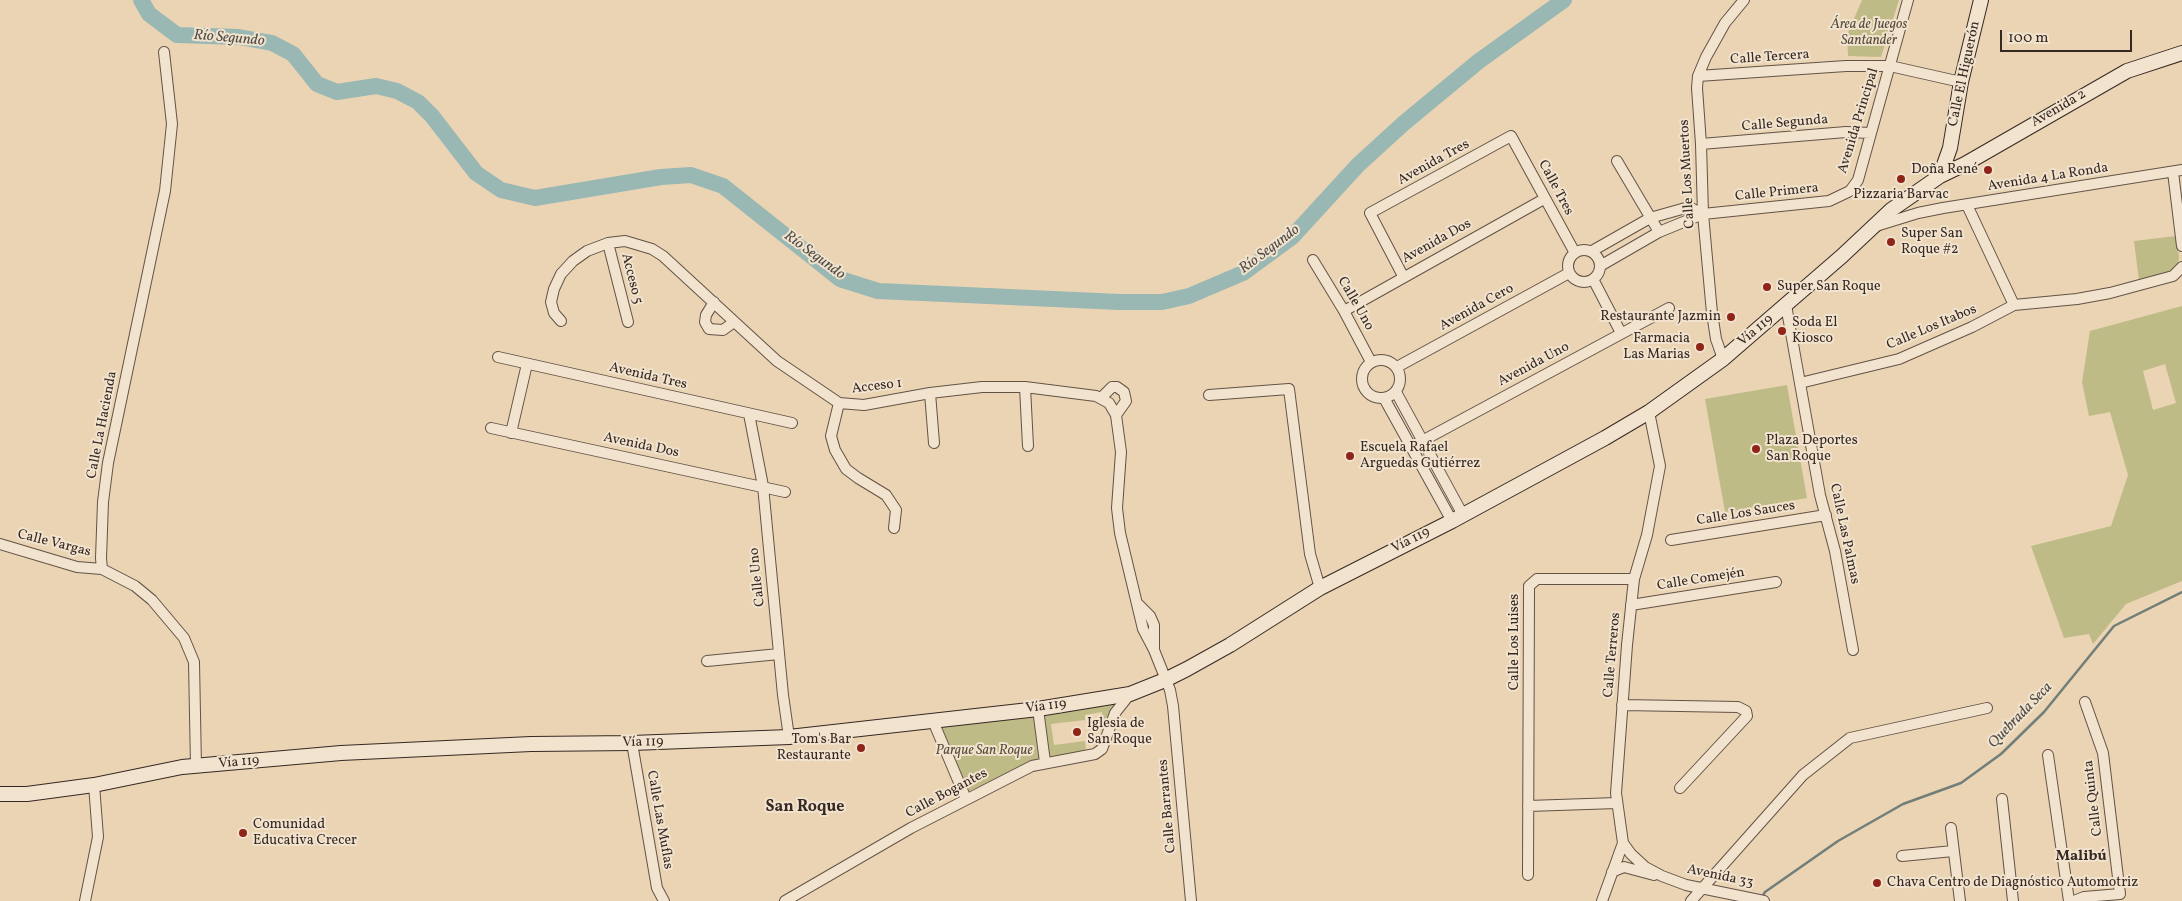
<!DOCTYPE html>
<html>
<head>
<meta charset="utf-8">
<style>
	body { margin:0 }
	#map { position:relative; width:2182px; height:901px; overflow:hidden; background:#ead4b4; font-family:Vollkorn,serif }
	canvas { display:block }
	.scale { position:absolute; left:2000px; top:30px; width:132px; height:22px; box-sizing:border-box; border:2px solid #362823; border-top:0; padding-left:6px; font-size:15px; line-height:18px; white-space:nowrap; color:#362823; -webkit-text-stroke:4px #f1e3ce; paint-order:stroke }
</style>
</head>
<body>
<div id="map">
<canvas width="2182" height="901"></canvas>
<div class="scale">100 m</div>
</div>
<script>
const ctx = document.querySelector('canvas').getContext('2d');
ctx.lineJoin = 'round';
function paint(path, color) {
  ctx.fillStyle = color;
  ctx.fill(path, 'evenodd');
}
function shape(rows) {
  const path = new Path2D();
  for (const r of rows) {
    if (r.length === 3) {
      path.moveTo(r[0] + r[2], r[1]);
      path.arc(r[0], r[1], r[2], 0, 2 * Math.PI);
      continue;
    }
    path.moveTo(r[0], r[1]);
    for (let i = 2; i < r.length; i += 2) path.lineTo(r[i], r[i + 1]);
  }
  return path;
}
function stroke(path, color, width, dash) {
  ctx.strokeStyle = color;
  ctx.lineWidth = width;
  ctx.lineCap = dash ? 'butt' : 'round';
  ctx.setLineDash(dash || []);
  ctx.stroke(path);
}
function drawText(font, color, halo, rows, align = 'center') {
  ctx.font = font + ' Vollkorn,serif';
  ctx.lineWidth = 4;
  ctx.setLineDash([]);
  ctx.textBaseline = 'middle';
  ctx.strokeStyle = halo;
  ctx.fillStyle = color;
  for (const [text, x, y, turn = 0] of rows) {
    ctx.save();
    ctx.translate(x, y);
    ctx.rotate((+turn || 0) * Math.PI / 180);
    ctx.textAlign = isNaN(turn) ? turn : align;
    if (halo) ctx.strokeText(text, 0, 0);
    ctx.fillText(text, 0, 0);
    ctx.restore();
  }
}
paint(shape([
	[1862,0,1899,0,1881,57,1848,56,1847,35],
	[2176,236,2179,257,2178,266,2175,270,2139,281,2134,241],
	[2182,306,2182,581,2126,604,2093,644,2089,634,2064,638,2031,546,2111,526,2128,475,2110,412,2089,416,2082,382,2090,331],
	[2165,364,2176,403,2153,410,2143,371],
	[1787,385,1807,498,1725,512,1705,399],
	[1115,703,1102,744,1098,751,1048,759,1044,712],
	[1102,712,1102,740,1097,740,1095,748,1086,751,1085,741,1054,745,1051,724,1085,720,1085,715],
	[1036,714,1042,757,967,792,941,726]
]), '#bfbb87');
stroke(shape([
	[1762,897,1765,892,1838,841,1903,804,1961,783,2001,754,2044,712,2114,626,2182,592]
]), '#717e79', 2.5);
stroke(shape([
	[141,0,149,14,177,35,239,37,272,43,293,54,317,84,337,92,376,86,397,91,418,102,432,116,476,173,501,190,535,198,661,177,691,175,723,186,840,279,878,291,1119,302,1162,302,1189,296,1243,273,1292,237,1358,165,1404,123,1479,61,1564,0]
]), '#99b7b3', 16);
const street = shape([
	[164,52,172,124,165,191,108,463,103,502,101,558,102,569,135,586,152,600,184,638,194,662,196,767],
	[1698,76,1846,66,1890,66,1961,82],
	[1701,144,1846,132,1871,133],
	[1617,161,1659,232],
	[2173,172,2182,246],
	[1967,205,2014,305],
	[1876,226,1918,213,1943,208,2182,170],
	[608,243,628,322],
	[1584,266,16],
	[1592,251,1650,218,1689,207,1703,214],
	[1313,260,1344,311,1371,362],
	[1600,266,1659,232,1703,214,1829,201,1850,191,1858,180,1908,0],
	[1403,276,1370,213,1511,136,1575,253],
	[1593,279,1621,333],
	[714,302,706,315,705,322,709,329,723,330,734,322],
	[1786,305,1820,495,1835,551,1853,650],
	[1344,311,1544,199],
	[561,321,554,313,551,302,554,289,561,274,573,261,587,251,608,243,625,241,652,249,663,256,777,361,839,403,864,405,930,393,982,387,1025,387,1096,396,1109,403,1116,415,1121,452,1117,508,1120,533,1143,629,1154,650,1170,690,1173,706,1191,901],
	[498,357,792,423],
	[1723,359,1716,339,1712,313,1703,214,1701,144,1697,88,1698,76,1706,57,1725,23,1744,0],
	[1381,379,19],
	[1397,367,1569,273],
	[1800,383,1899,359,1972,327,2014,305,2077,299,2110,293,2173,276,2182,267],
	[1025,387,1028,446],
	[1396,392,1463,515],
	[930,393,934,443],
	[1209,395,1289,389,1310,554,1320,588],
	[1101,398,1112,387,1117,387,1124,392,1126,401,1116,415],
	[1384,398,1452,521],
	[839,403,831,436,835,450,846,469,858,478,886,495,896,510,894,528],
	[749,414,763,486,783,695,789,737],
	[491,428,785,492],
	[511,433,527,364],
	[1411,447,1669,308],
	[1671,540,1826,515],
	[0,544,77,567,102,569],
	[1137,603,1150,616,1154,625,1154,650],
	[1631,605,1776,582],
	[707,661,779,654],
	[1622,705,1738,707,1746,711,1747,716,1680,788],
	[1038,709,1045,762],
	[933,721,966,799],
	[632,743,657,888,664,901],
	[2048,755,2069,901],
	[2002,799,2013,901],
	[1528,806,1617,803],
	[1951,828,1960,901],
	[1623,843,1631,854,1645,867,1662,876,1686,885,1764,901],
	[1902,856,1953,851],
	[1612,872,1624,867,1654,875],
	[1528,875,1529,586,1537,579,1634,579],
	[85,901,98,837,94,785],
	[785,901,911,828,1032,766,1095,754,1102,749,1115,713,1130,694],
	[1602,901,1623,843,1616,793,1627,645,1634,579,1647,535,1660,466,1649,412],
	[1691,901,1803,775,1850,738,1987,708],
	[2074,901,2084,897,2120,894,2103,753,2085,702]
]);
const secondary = shape([
	[1940,176,1950,148,1961,82,1981,0],
	[0,794,27,794,94,785,182,767,341,753,531,744,632,743,789,737,1038,709,1130,694,1165,680,1187,669,1230,645,1320,588,1452,521,1605,438,1649,412,1723,359,1842,256,1891,210,1940,176,1965,164,2127,71,2182,53]
]);
stroke(street, '#635347', 12);
stroke(secondary, '#362823', 16);
stroke(street, '#f1e3ce', 10);
stroke(secondary, '#f1e3ce', 14);
for (const [x, y, r, color] of [
	[1988,170,5,"#8f2418"],
	[1901,179,5,"#8f2418"],
	[1891,242,5,"#8f2418"],
	[1767,287,5,"#8f2418"],
	[1731,317,5,"#8f2418"],
	[1782,331,5,"#8f2418"],
	[1700,347,5,"#8f2418"],
	[1756,449,5,"#8f2418"],
	[1350,456,5,"#8f2418"],
	[1077,732,5,"#8f2418"],
	[861,748,5,"#8f2418"],
	[243,833,5,"#8f2418"],
	[1877,883,5,"#8f2418"]
]) {
  const dot = new Path2D();
  dot.arc(x, y, r, 0, 2 * Math.PI);
  ctx.fillStyle = color;
  ctx.fill(dot);
  stroke(dot, '#f1e3ce', 2);
}
drawText('italic 14px', '#584d3c', '#f1e3ce', [
	["Área de Juegos",1869,25],
	["Santander",1869,41],
	["Parque San Roque",984,751]
]);
drawText('14px', '#362823', '#f1e3ce', [
	["Calle Tercera",1770,58,-4],
	["Calle El Higuerón",1965,74,-78],
	["Avenida 2",2059,109,-30],
	["Avenida Principal",1859,121,-73],
	["Calle Segunda",1785,124,-5],
	["Avenida Tres",1434,163,-29],
	["Calle Los Muertos",1688,174,-93],
	["Avenida 4 La Ronda",2048,178,-9],
	["Calle Tres",1555,188,62],
	["Calle Primera",1777,193,-6],
	["Avenida Dos",1437,242,-29],
	["Acceso 5",631,279,76],
	["Calle Uno",1355,304,60],
	["Avenida Cero",1477,308,-29],
	["Calle Los Itabos",1932,328,-23],
	["Vía 119",1756,331,-40],
	["Avenida Uno",1534,365,-28],
	["Avenida Tres",648,377,13],
	["Acceso 1",877,387,-7],
	["Calle La Hacienda",103,425,-79],
	["Avenida Dos",641,446,12],
	["Calle Los Sauces",1746,514,-9],
	["Calle Las Palmas",1844,534,78],
	["Vía 119",1411,541,-27],
	["Calle Vargas",54,544,14],
	["Calle Uno",758,577,-96],
	["Calle Comején",1701,580,-9],
	["Calle Los Luises",1515,642,-90],
	["Calle Terreros",1613,655,-85],
	["Vía 119",1046,707,-7],
	["Vía 119",643,743,-1],
	["Vía 119",239,763,-5],
	["Calle Bogantes",947,794,-28],
	["Calle Quinta",2094,798,-97],
	["Calle Barrantes",1168,806,-95],
	["Calle Las Muflas",659,820,80],
	["Avenida 33",1720,877,12]
]);
drawText('14px', '#362823', '#f1e3ce', [
	["Doña René",1978,170,"right"],
	["Pizzaria Barvac",1901,195,"center"],
	["Super San",1901,234],
	["Roque #2",1901,250],
	["Super San Roque",1777,287],
	["Restaurante Jazmin",1721,317,"right"],
	["Soda El",1792,323],
	["Kiosco",1792,339],
	["Farmacia",1690,339,"right"],
	["Las Marias",1690,355,"right"],
	["Plaza Deportes",1766,441],
	["San Roque",1766,457],
	["Escuela Rafael",1360,448],
	["Arguedas Gutiérrez",1360,464],
	["Iglesia de",1087,724],
	["San Roque",1087,740],
	["Tom's Bar",851,740,"right"],
	["Restaurante",851,756,"right"],
	["Comunidad",253,825],
	["Educativa Crecer",253,841],
	["Chava Centro de Diagnóstico Automotriz",1887,883]
], 'left');
drawText('italic 15px', '#4f4c47', '#f1e3ce', [
	["Río Segundo",229,39,5],
	["Río Segundo",1270,250,-37],
	["Río Segundo",814,256,36],
	["Quebrada Seca",2021,716,-46]
]);
drawText('bold 15px', '#362823', '#f1e3ce', [
	["Malibú",2081,857]
]);
drawText('bold 16px', '#362823', '#f1e3ce', [
	["San Roque",805,808]
]);
</script>
</body>
</html>
